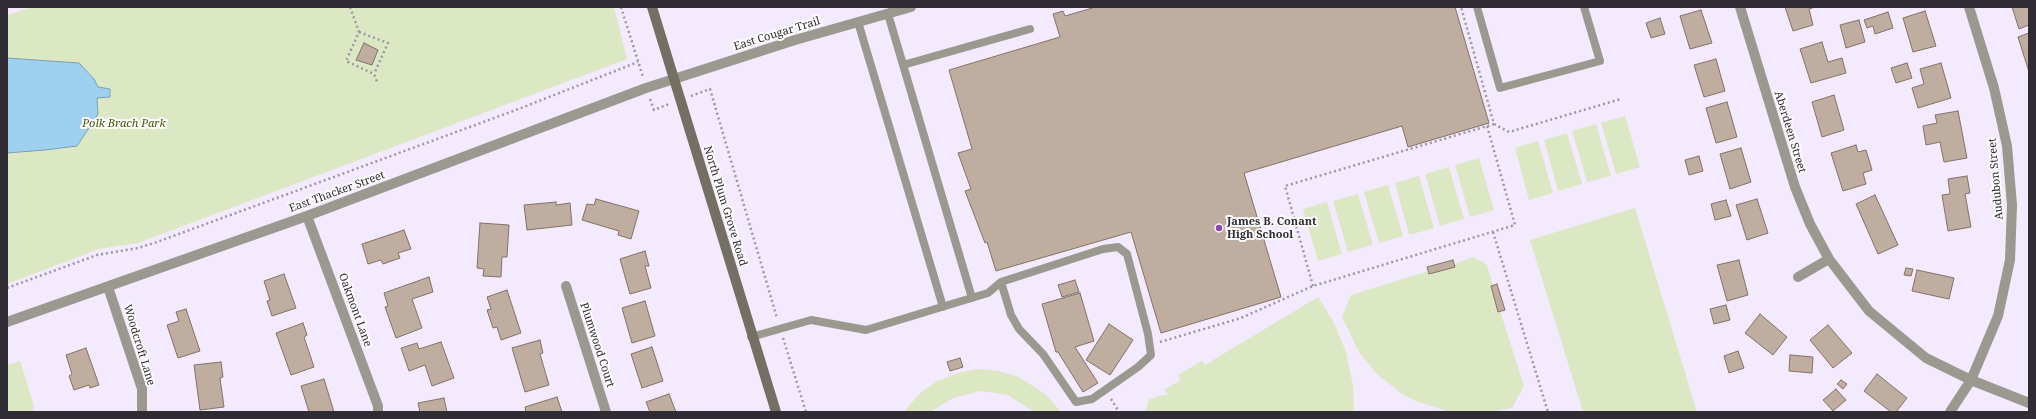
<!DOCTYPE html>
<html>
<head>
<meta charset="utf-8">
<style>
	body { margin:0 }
	#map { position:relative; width:2036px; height:419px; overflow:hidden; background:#f3eafe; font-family:"Noto Serif",serif }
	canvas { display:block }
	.frame { position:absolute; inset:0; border:8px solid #302c34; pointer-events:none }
</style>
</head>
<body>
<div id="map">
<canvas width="2036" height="419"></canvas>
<div class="frame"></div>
</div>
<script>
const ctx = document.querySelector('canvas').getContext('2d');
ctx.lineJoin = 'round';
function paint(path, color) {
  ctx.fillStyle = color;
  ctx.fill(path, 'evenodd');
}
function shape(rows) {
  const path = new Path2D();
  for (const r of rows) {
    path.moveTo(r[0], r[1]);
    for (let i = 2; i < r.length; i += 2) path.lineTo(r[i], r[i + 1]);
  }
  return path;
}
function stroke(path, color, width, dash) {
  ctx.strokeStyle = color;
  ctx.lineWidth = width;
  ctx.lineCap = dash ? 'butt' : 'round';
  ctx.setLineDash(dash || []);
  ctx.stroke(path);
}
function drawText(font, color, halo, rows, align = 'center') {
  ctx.font = font + ' "Noto Serif",serif';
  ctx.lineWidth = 4;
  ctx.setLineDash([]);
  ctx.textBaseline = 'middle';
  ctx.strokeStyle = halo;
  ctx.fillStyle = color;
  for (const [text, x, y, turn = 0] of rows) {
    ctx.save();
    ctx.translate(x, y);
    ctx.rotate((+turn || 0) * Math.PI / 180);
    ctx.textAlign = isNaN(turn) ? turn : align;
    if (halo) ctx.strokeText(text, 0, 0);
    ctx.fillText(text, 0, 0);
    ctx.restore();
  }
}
paint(shape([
	[33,7,614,7,627,59,138,243,99,249,7,284,7,15],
	[1625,116,1640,167,1616,174,1601,123],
	[1596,124,1611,176,1587,182,1572,131],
	[1567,133,1582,184,1558,191,1544,140],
	[1538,141,1553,193,1529,200,1515,148],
	[1479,158,1494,210,1470,217,1455,165],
	[1449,167,1464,219,1440,226,1425,174],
	[1419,176,1434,228,1409,235,1395,183],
	[1388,185,1403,236,1379,243,1364,192],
	[1358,194,1373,245,1348,252,1333,201],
	[1327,202,1342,254,1318,261,1303,209],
	[1635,208,1697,412,1583,412,1530,240],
	[1474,257,1487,265,1493,286,1491,287,1498,311,1500,311,1524,386,1512,408,1489,412,1447,411,1416,401,1402,394,1377,374,1359,352,1342,317,1351,295,1428,271,1429,274,1454,267,1454,264],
	[1318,297,1334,323,1346,352,1353,386,1354,412,1145,412,1149,399,1168,394,1164,390,1181,380,1178,375,1202,361,1205,365],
	[20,361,34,406,32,412,7,412,7,365],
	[979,369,998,371,1019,377,1045,394,1061,412,1034,412,1008,395,981,391,953,398,930,412,904,412,919,394,936,382,957,373]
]), '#dce7c4');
const water = shape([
	[7,58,79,63,94,79,98,87,110,89,110,97,97,98,98,114,77,146,45,150,7,153,7,58]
]);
paint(water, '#9ed0ef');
stroke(water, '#7d9fb7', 1);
const building = shape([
	[1096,7,1455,7,1489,123,1408,147,1402,126,1244,173,1281,297,1161,333,1131,232,996,271,987,242,985,243,965,191,971,189,958,153,972,149,949,70,1060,37,1053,14,1063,11,1065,16,1096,7],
	[1785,7,1815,7,1809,9,1813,25,1793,31,1785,7],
	[2012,7,2029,7,2029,25,2019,29,2012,7],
	[1701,10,1712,43,1690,49,1680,16,1701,10],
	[1925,11,1936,46,1913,52,1903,18,1925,11],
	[1888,12,1893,28,1875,34,1873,26,1867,28,1864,20,1888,12],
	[1660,18,1665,34,1651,38,1646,23,1660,18],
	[1859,20,1865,42,1846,48,1840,25,1859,20],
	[2029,33,2029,72,2018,37,2029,33],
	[1822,42,1828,62,1842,58,1846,73,1811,83,1800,49,1822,42],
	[364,43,378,50,372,65,356,60,364,43],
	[1716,59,1725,91,1704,97,1694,65,1716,59],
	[1907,63,1912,78,1896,83,1891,68,1907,63],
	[1941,63,1951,98,1918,108,1912,88,1924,84,1920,69,1941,63],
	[1834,95,1844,130,1822,137,1812,102,1834,95],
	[1727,102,1737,137,1716,143,1706,108,1727,102],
	[1958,111,1967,158,1944,162,1940,142,1926,145,1923,126,1937,123,1935,115,1958,111],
	[1856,145,1858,152,1866,150,1872,170,1863,173,1866,184,1843,191,1831,153,1856,145],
	[1741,148,1751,182,1730,189,1720,154,1741,148],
	[1699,156,1703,171,1689,175,1685,160,1699,156],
	[1967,176,1970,193,1965,194,1971,227,1948,231,1942,195,1950,194,1948,179,1967,176],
	[1875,195,1898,245,1878,254,1856,204,1875,195],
	[596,199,639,211,631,239,618,235,619,231,582,220,587,204,594,205,596,199],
	[1757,199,1768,233,1747,240,1736,205,1757,199],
	[1726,200,1731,216,1715,220,1711,204,1726,200],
	[556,202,556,205,570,203,572,225,527,230,524,205,556,202],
	[480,223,509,225,507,257,502,257,501,277,483,276,484,269,477,268,480,223],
	[404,230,411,249,398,253,400,258,383,264,381,260,368,264,362,244,404,230],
	[645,251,649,266,645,266,651,288,630,294,620,259,645,251],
	[1453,260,1455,267,1429,274,1427,267,1453,260],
	[1739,260,1748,295,1727,301,1717,265,1739,260],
	[1906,268,1913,269,1911,276,1904,275,1906,268],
	[1917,270,1954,278,1949,299,1912,291,1917,270],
	[284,274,296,308,272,316,267,301,270,300,264,281,284,274],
	[429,277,433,292,412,299,422,328,396,338,385,307,388,306,384,293,429,277],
	[1075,280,1079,292,1062,297,1058,285,1075,280],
	[1497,284,1505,310,1498,312,1491,286,1497,284],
	[507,290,521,333,501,340,497,327,493,328,487,310,491,309,487,297,507,290],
	[1080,293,1094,341,1075,347,1098,383,1083,392,1058,352,1056,352,1042,304,1080,293],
	[645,301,655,336,632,343,622,308,645,301],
	[1726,305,1730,320,1714,324,1710,309,1726,305],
	[186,309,200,351,178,358,167,325,179,321,176,312,186,309],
	[1760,314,1787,337,1773,355,1745,333,1760,314],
	[303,323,307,335,304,337,314,367,291,375,276,333,303,323],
	[1109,324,1133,340,1110,375,1086,360,1109,324],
	[1828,325,1852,353,1833,368,1810,340,1828,325],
	[540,340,543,353,540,354,549,385,525,392,512,348,540,340],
	[441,342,454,378,432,386,425,365,409,371,401,348,417,343,419,349,441,342],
	[652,347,663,381,642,388,631,354,652,347],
	[86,348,99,385,90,388,89,385,74,390,69,376,72,374,66,355,86,348],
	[1738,351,1744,368,1729,373,1724,356,1738,351],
	[1790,355,1813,357,1812,373,1789,371,1790,355],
	[960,358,963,367,950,371,947,362,960,358],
	[221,362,223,377,220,378,224,407,200,410,194,365,221,362],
	[1877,374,1907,398,1896,412,1891,412,1864,391,1877,374],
	[324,379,334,412,309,412,301,386,324,379],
	[1841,380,1847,384,1843,389,1837,384,1841,380],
	[1836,389,1846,400,1833,411,1823,400,1836,389],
	[669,394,676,412,650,412,646,402,669,394],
	[557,397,562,412,526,412,525,407,557,397],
	[444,398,447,412,420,412,418,403,444,398]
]);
paint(building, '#bfada0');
stroke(building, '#837166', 1);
stroke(shape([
	[350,7,359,32,346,61,374,74,378,84],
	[621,7,643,77],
	[359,32,388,43,374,74],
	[691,96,710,89,777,318],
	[650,99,654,110,669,104],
	[1494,124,1509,132,1621,99],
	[1493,232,1548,412],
	[1313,286,1285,186,1494,124,1461,7],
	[7,288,97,255,138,248,157,242,516,110,638,62],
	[783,338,806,412],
	[1160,342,1241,318,1313,286,1515,225,1487,126],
	[1111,399,1119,412]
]), '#9c96a4', 2.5, [2, 3]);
stroke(shape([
	[1477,7,1500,88,1600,61,1584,7],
	[888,14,972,298],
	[858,22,943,307],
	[903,65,1030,29],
	[751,337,811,320,866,330,988,293,1001,282,1103,249,1118,247,1127,254,1148,334,1151,355,1138,367,1092,399,1076,402,1043,354,1019,329,1011,315,1001,282]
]), '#9b9890', 8);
stroke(shape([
	[1740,7,1795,187,1810,224,1829,259,1869,311,1926,358,1971,380,2029,403],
	[307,216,378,406,378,412],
	[1798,277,1829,259],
	[566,286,606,412],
	[108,287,142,389,142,412],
	[7,322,307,216,646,88,795,40,911,7],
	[1950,412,1971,380,1998,316,2010,260,2012,205,2007,146,1994,88,1969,7]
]), '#9b9890', 10);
stroke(shape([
	[652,7,776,412]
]), '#746f63', 10);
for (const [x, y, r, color] of [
	[1219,228,4,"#9145b6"]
]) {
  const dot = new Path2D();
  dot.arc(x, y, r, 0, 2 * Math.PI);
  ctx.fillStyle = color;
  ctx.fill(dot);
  stroke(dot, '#fcfcfc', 1.5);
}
drawText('11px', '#302c34', '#fcfcfc', [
	["East Cougar Trail",777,34,-17],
	["Aberdeen Street",1790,132,73],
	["Audubon Street",1996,179,-95],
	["East Thacker Street",337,192,-20],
	["North Plum Grove Road",725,206,73],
	["Oakmont Lane",355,310,70],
	["Woodcroft Lane",139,345,73],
	["Plumwood Court",597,345,72]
]);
drawText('italic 11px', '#455506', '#fcfcfc', [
	["Polk Brach Park",124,124]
]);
drawText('bold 11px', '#302c34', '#fcfcfc', [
	["James B. Conant",1227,222],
	["High School",1227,235]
], 'left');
</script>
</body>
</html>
